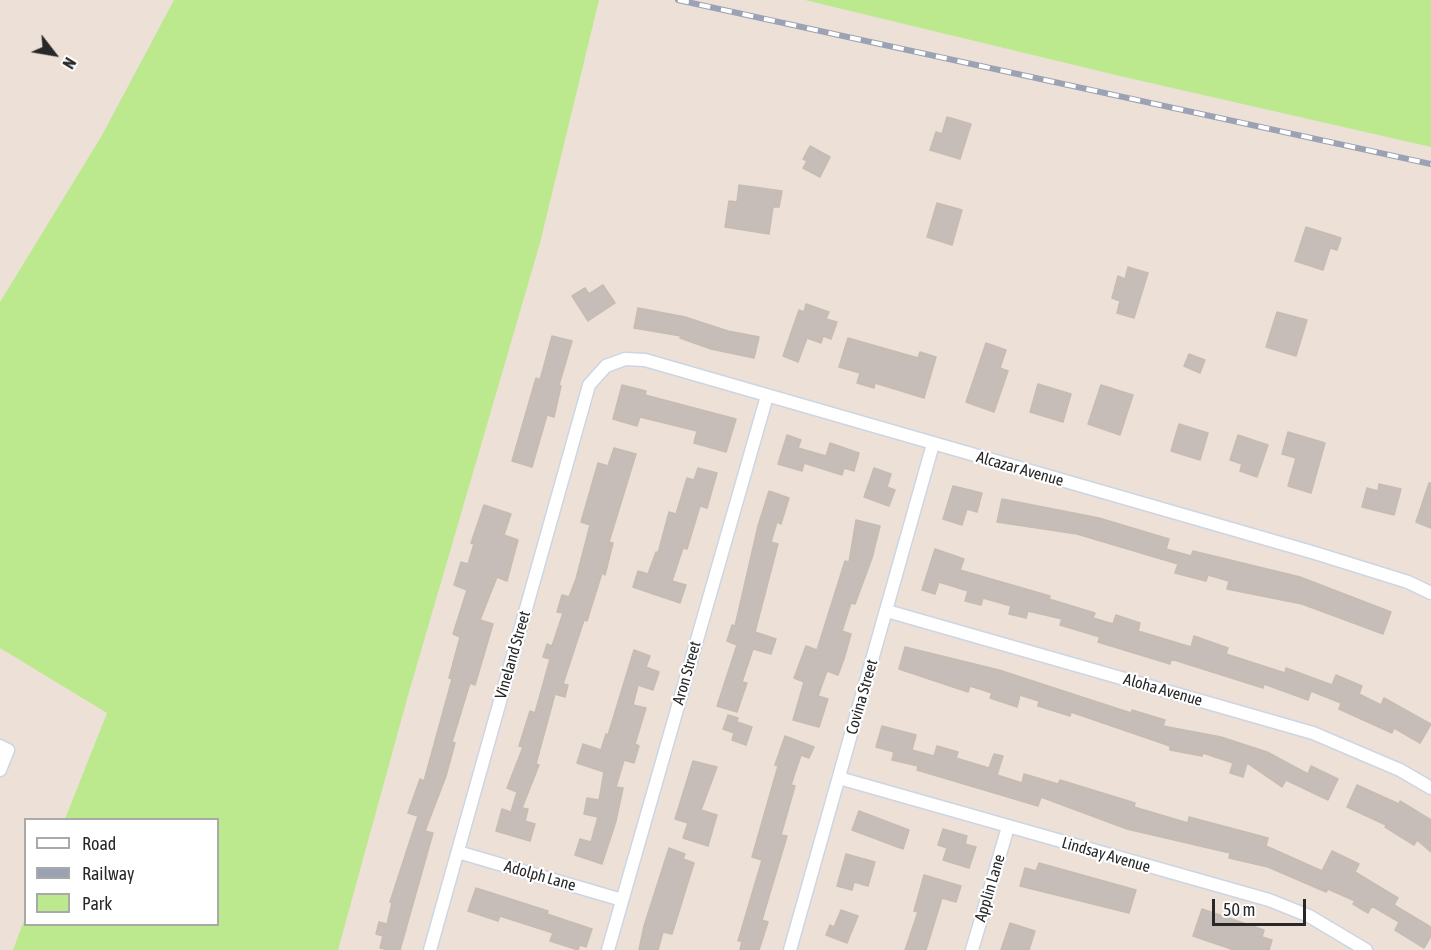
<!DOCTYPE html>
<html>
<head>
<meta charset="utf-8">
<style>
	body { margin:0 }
	#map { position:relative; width:1431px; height:950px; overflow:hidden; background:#ece0d7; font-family:"Asap Condensed",sans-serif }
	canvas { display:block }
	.legend { position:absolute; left:24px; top:818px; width:195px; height:108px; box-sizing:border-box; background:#fff; border:2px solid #a9a9a9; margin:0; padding:8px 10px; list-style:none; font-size:18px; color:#282828 }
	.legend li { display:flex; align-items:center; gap:12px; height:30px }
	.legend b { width:30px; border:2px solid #a9a9a9 }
	.north { position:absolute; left:24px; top:24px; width:60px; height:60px; -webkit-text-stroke:4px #fff; paint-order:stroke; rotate:121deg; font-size:16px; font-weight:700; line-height:24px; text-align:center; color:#282828 }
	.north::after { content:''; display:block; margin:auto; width:21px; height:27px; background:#282828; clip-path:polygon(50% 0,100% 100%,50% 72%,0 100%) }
	.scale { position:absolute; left:1212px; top:899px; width:94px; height:27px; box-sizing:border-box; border:3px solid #282828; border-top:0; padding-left:8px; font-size:18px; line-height:21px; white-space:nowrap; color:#282828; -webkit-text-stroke:4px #fff; paint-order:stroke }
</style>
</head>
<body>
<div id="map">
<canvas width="1431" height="950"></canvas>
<ul class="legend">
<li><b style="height:8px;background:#fff"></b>Road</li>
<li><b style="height:8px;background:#9aa2b4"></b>Railway</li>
<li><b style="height:16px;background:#bce98e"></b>Park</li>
</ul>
<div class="north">N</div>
<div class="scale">50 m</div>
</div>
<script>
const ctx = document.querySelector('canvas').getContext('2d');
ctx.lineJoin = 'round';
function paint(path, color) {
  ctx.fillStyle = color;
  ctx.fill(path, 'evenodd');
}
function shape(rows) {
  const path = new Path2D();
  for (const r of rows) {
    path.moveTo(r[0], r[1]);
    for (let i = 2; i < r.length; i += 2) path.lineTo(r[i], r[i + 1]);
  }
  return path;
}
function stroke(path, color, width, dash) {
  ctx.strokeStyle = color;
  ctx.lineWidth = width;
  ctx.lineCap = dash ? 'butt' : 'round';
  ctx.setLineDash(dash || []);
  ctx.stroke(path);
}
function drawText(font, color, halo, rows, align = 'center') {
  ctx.font = font + ' "Asap Condensed",sans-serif';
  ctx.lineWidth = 4.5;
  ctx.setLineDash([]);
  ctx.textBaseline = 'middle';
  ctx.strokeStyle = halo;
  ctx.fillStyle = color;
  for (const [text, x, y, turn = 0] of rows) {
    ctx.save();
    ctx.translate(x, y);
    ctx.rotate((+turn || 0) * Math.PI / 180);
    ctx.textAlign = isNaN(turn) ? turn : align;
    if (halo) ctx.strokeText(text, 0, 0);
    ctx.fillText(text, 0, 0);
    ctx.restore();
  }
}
paint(shape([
	[174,0,599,0,540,243,409,692,338,950,13,950,25,918,26,924,218,924,218,820,65,819,107,713,0,648,0,302,101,137],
	[805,0,1431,0,1431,147,1120,76]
]), '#bce98e');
const building = shape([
	[947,117,971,124,960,159,930,150,936,132,942,134,947,117],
	[810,146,830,157,820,177,803,168,807,161,803,159,810,146],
	[739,185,782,191,779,207,773,207,769,234,725,227,729,201,737,202,739,185],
	[937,203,962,210,952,245,927,237,937,203],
	[1306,227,1341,238,1337,250,1330,248,1323,270,1295,261,1306,227],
	[1128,267,1148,273,1134,318,1117,313,1120,301,1112,298,1118,276,1125,279,1128,267],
	[603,285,615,303,588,321,572,296,585,288,589,294,603,285],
	[806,304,829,312,826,319,837,322,831,339,823,336,821,343,807,338,798,362,783,356,799,310,804,312,806,304],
	[638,308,685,317,728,331,759,337,754,358,711,349,680,338,681,336,634,328,638,308],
	[1277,312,1307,320,1296,356,1266,347,1277,312],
	[552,336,572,341,559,385,561,386,554,417,547,415,532,467,512,461,536,378,540,380,552,336],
	[848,338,918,358,920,352,936,357,924,398,875,383,874,388,857,383,860,373,839,367,848,338],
	[986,343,1006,350,1000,368,1008,371,994,412,966,402,986,343],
	[1189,354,1205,360,1200,373,1184,366,1189,354],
	[1038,384,1071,394,1063,422,1030,412,1038,384],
	[622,385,646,391,645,395,736,419,726,452,694,443,697,431,640,417,637,426,613,419,622,385],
	[1101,385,1133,395,1120,435,1088,424,1101,385],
	[1179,424,1208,433,1200,460,1171,451,1179,424],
	[1288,432,1325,443,1311,493,1288,486,1296,458,1282,454,1288,432],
	[787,435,801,440,798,448,826,456,830,443,859,453,854,471,844,468,842,475,804,463,802,471,778,464,787,435],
	[1238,435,1268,445,1257,477,1240,471,1242,464,1230,460,1238,435],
	[614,448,636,454,609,542,613,543,605,575,602,573,587,621,584,620,563,684,568,685,565,697,555,694,536,764,539,765,522,808,528,809,525,821,535,824,530,841,496,831,502,809,511,812,517,792,507,788,523,747,519,746,530,711,535,713,550,659,543,657,547,644,552,646,563,613,557,612,562,595,569,597,576,579,590,525,581,522,598,463,608,466,614,448],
	[698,468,717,473,707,508,700,506,687,549,683,548,672,581,686,585,680,603,633,587,638,571,648,574,656,552,658,553,669,512,676,514,687,478,694,480,698,468],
	[874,468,891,474,887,487,895,490,889,506,864,497,874,468],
	[1429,483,1431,483,1431,528,1416,522,1429,483],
	[1379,484,1401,489,1394,515,1362,507,1367,488,1378,491,1379,484],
	[953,486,982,493,977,512,967,509,962,525,943,519,953,486],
	[769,491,789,498,781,524,777,522,771,542,778,544,755,632,776,639,771,654,753,649,742,682,747,683,737,712,717,706,737,645,727,641,732,625,735,626,758,526,769,491],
	[1002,499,1099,518,1169,539,1166,549,1191,556,1193,551,1300,577,1391,612,1383,634,1302,604,1227,589,1229,581,1208,575,1206,581,1175,573,1178,564,1077,534,997,522,1002,499],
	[484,505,511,514,504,535,518,540,507,581,497,577,480,620,493,624,475,685,470,683,452,742,455,743,446,776,425,831,433,833,400,950,389,950,380,948,383,936,376,934,379,922,387,924,392,903,390,902,418,816,408,813,420,779,424,781,452,679,449,678,460,637,453,634,467,590,454,585,461,562,468,564,474,544,471,543,484,505],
	[856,520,880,526,872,558,855,604,851,603,842,631,851,634,844,659,838,675,827,671,818,696,828,699,819,727,793,720,804,682,794,678,806,646,817,650,845,561,849,562,856,520],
	[935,549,964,559,960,570,1050,596,1049,599,1095,613,1093,618,1113,624,1116,615,1140,623,1138,631,1191,647,1194,636,1228,648,1226,654,1285,673,1286,668,1332,685,1336,675,1362,686,1359,694,1381,705,1384,698,1431,724,1420,743,1394,728,1392,733,1339,709,1341,703,1311,691,1308,700,1264,684,1263,688,1171,659,1170,664,1098,642,1100,637,1060,625,1062,619,1028,611,1026,618,1009,614,1011,606,983,598,981,605,965,601,968,591,939,582,935,594,922,590,935,549],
	[905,647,999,670,1131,713,1132,710,1165,720,1163,726,1221,737,1267,752,1308,774,1311,766,1338,779,1328,800,1286,780,1282,787,1247,763,1243,777,1230,773,1233,763,1203,753,1202,756,1170,750,1170,746,1071,712,1070,716,1038,706,1039,701,1020,695,1017,707,990,698,992,693,970,686,968,692,899,669,905,647],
	[634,650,650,656,646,667,659,672,653,690,638,685,633,705,646,708,635,744,639,746,634,763,624,760,616,787,623,788,616,821,602,864,575,855,580,839,591,842,598,817,584,814,587,798,599,800,604,772,577,763,583,744,601,750,606,734,608,735,634,650],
	[728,715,738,718,737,722,752,727,746,745,732,740,734,733,723,729,728,715],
	[882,726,916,735,912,750,934,756,937,746,958,752,956,758,989,768,994,754,1003,756,997,775,1022,783,1024,774,1058,784,1060,780,1135,803,1134,807,1188,823,1189,817,1268,838,1266,846,1322,871,1332,851,1359,864,1355,872,1398,898,1394,905,1431,927,1431,936,1424,948,1395,930,1399,922,1372,906,1368,913,1353,904,1355,901,1328,889,1326,892,1268,867,1229,858,1230,853,1127,829,1041,797,1038,806,917,770,918,766,892,760,894,752,876,747,882,726],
	[785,736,814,747,809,758,801,755,791,785,795,786,781,835,787,836,762,920,768,922,759,950,740,950,742,941,738,941,762,860,752,857,778,766,775,765,785,736],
	[693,761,717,767,701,810,717,815,708,846,683,838,688,823,675,819,693,761],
	[1357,785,1399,804,1400,801,1431,820,1431,852,1417,840,1414,845,1385,827,1386,825,1347,807,1357,785],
	[859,811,909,830,903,849,852,830,859,811],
	[943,829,967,836,965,844,976,847,969,868,943,860,947,848,938,845,943,829],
	[669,848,685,854,683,859,694,863,672,934,663,932,658,950,639,950,644,926,669,848],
	[846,854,875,862,868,886,854,882,852,890,837,886,846,854],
	[1039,863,1136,890,1129,913,1020,886,1025,868,1036,871,1039,863],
	[924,875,961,886,956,902,942,898,926,950,905,950,918,912,914,911,924,875],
	[476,888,548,911,547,914,592,929,586,947,580,945,578,950,550,941,553,933,500,916,498,921,468,911,476,888],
	[1202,909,1264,930,1262,937,1272,940,1269,950,1234,950,1193,936,1202,909],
	[841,910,858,916,847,943,826,935,830,925,834,927,841,910],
	[1010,923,1035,931,1029,950,1001,950,1010,923]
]);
paint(building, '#c7bdb8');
stroke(building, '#c7bcb1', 1.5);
const minor = shape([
	[887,611,1313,733,1400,770,1431,788],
	[0,746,8,750,0,770],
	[839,778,1269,900,1309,916,1366,950],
	[458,852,622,900],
	[430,950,589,385,606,366,625,359,645,360,1315,553,1408,582,1431,593],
	[608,950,767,396],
	[790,950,933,444],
	[972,950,1008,827]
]);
stroke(minor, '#cdd5e3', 15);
stroke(minor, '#fff', 12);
const rail = shape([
	[678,0,1431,164]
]);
stroke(rail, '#9aa2b4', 6);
stroke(rail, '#fff', 4, [11]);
drawText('16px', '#282828', '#fff', [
	["Alcazar Avenue",1020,469,16],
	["Vineland Street",513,655,-74],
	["Aron Street",687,673,-74],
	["Aloha Avenue",1163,690,16],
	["Covina Street",862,697,-74],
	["Lindsay Avenue",1106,855,16],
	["Adolph Lane",540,876,16],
	["Applin Lane",990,888,-73]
]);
</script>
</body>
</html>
